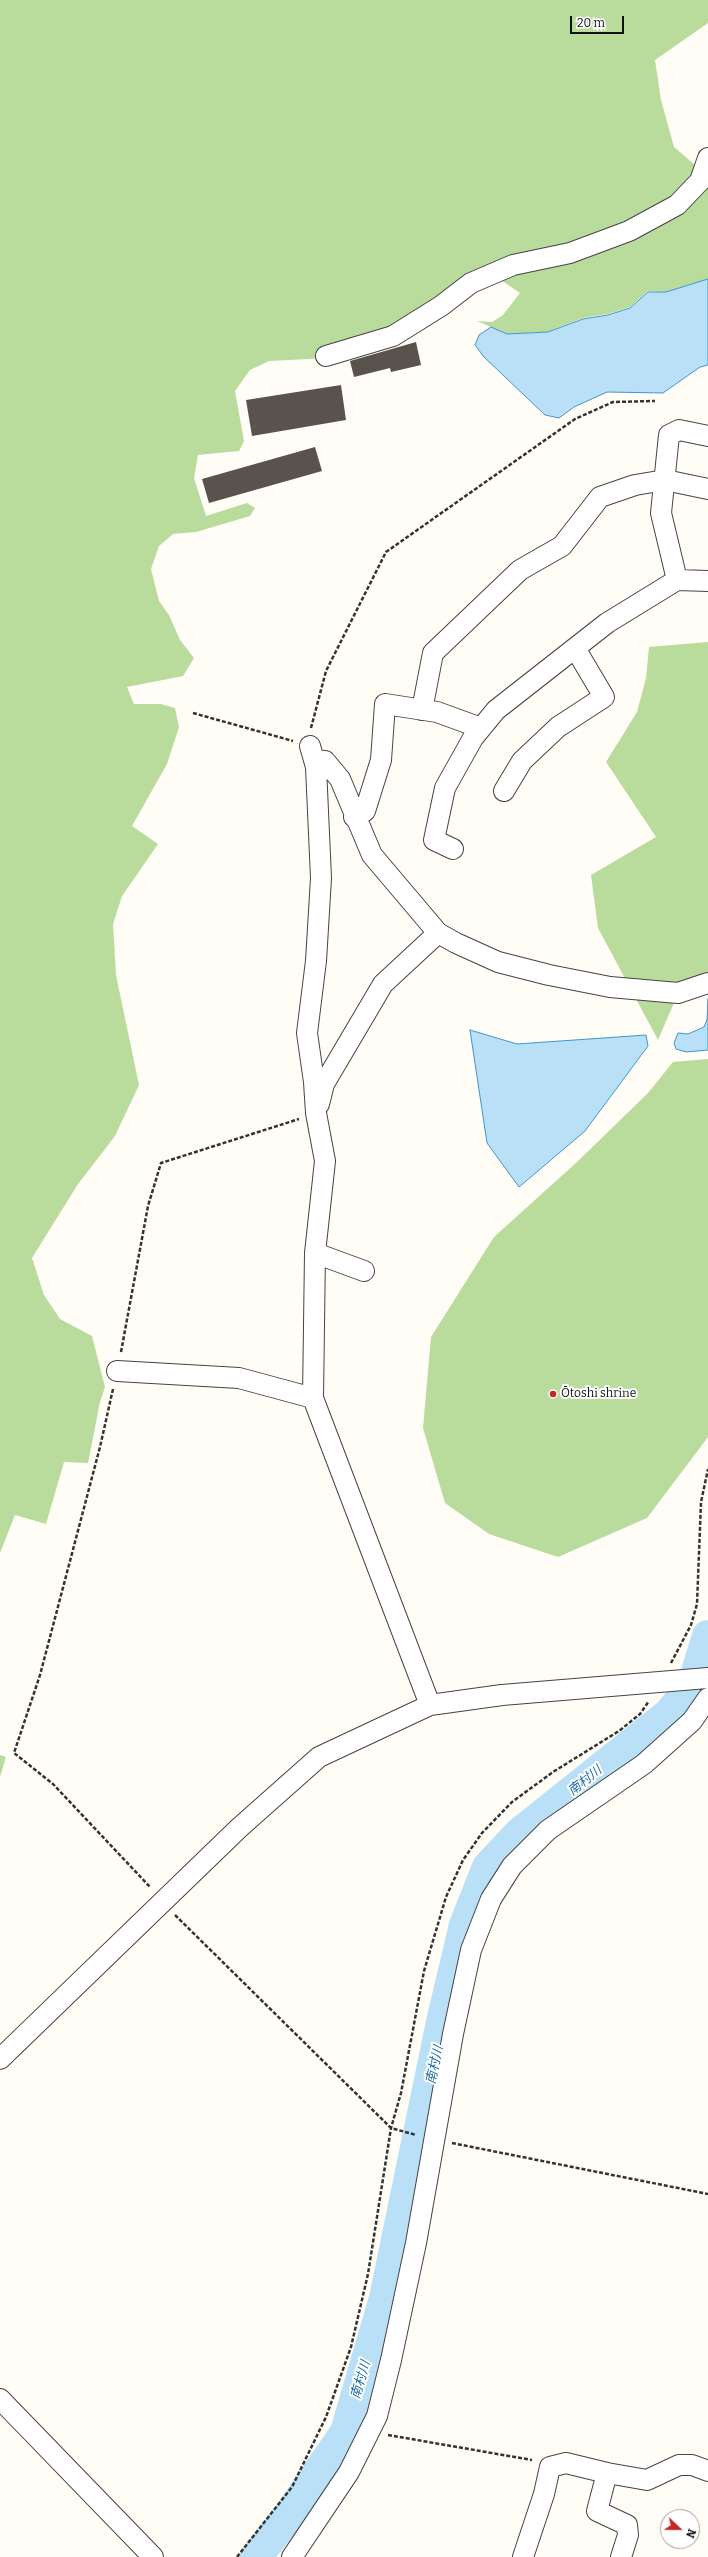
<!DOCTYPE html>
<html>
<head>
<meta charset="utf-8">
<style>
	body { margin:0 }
	#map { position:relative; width:708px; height:2557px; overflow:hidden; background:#fffdf5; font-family:Bitter,serif }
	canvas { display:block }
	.north { position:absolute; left:660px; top:2509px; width:40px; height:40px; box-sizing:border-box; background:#fff; border:1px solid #a0a0a0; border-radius:50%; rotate:112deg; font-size:11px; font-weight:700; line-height:16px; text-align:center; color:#111 }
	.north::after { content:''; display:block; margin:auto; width:14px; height:18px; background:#c4262e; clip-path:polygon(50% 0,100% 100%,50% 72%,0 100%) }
	.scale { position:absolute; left:570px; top:16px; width:54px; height:18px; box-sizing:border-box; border:2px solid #111; border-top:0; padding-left:5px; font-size:12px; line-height:14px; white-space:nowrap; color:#111; -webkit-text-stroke:3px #fff; paint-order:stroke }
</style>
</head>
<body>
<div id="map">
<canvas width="708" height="2557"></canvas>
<div class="north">N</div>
<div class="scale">20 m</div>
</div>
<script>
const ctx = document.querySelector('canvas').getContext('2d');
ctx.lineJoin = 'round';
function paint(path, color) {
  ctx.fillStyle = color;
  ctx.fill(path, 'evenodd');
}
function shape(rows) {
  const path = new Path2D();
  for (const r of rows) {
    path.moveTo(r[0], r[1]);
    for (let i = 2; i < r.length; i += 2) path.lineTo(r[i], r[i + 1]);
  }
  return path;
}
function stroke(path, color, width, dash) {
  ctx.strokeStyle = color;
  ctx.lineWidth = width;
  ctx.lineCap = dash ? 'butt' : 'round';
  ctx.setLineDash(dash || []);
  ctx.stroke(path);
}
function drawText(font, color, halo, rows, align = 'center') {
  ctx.font = font + ' Bitter,"Noto Sans JP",serif';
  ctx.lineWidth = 4;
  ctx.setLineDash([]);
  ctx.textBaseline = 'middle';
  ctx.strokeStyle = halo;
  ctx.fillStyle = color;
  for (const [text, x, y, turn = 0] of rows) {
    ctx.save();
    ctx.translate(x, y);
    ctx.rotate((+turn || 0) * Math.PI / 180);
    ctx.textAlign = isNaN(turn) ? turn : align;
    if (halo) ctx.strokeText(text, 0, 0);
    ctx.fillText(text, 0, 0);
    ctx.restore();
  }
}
paint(shape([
	[0,0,708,0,708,23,655,60,661,100,674,147,708,176,708,279,666,292,648,291,630,307,608,314,583,318,547,332,507,334,477,321,492,322,503,315,520,293,501,280,487,283,349,357,269,361,250,370,235,391,244,441,239,451,198,455,194,478,206,516,247,503,255,508,250,516,196,532,173,534,159,546,151,569,159,601,169,615,180,640,194,658,183,676,127,687,134,704,161,704,175,708,179,727,167,764,132,826,158,844,122,896,113,924,116,975,139,1085,115,1136,78,1184,32,1258,44,1295,60,1319,92,1336,105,1387,100,1402,88,1463,64,1462,46,1524,15,1515,0,1553],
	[708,642,708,982,671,985,673,1005,658,1040,598,928,591,875,656,837,606,762,637,712,646,678,649,647],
	[708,1059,708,1437,647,1518,558,1557,489,1534,445,1503,423,1428,431,1337,494,1237,577,1162,648,1093,673,1062],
	[0,1755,6,1757,0,1777]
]), '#b9dc9c');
const water = shape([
	[708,279,708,365,700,367,663,393,607,392,574,407,559,418,545,415,484,357,475,345,479,335,491,327,507,334,548,332,583,319,608,315,630,308,648,292,666,292,708,279],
	[708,999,708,1050,686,1052,676,1049,674,1043,678,1033,688,1034,704,1027,707,1020,708,999],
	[470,1030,517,1044,646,1035,648,1046,585,1131,519,1187,487,1143,470,1030]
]);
paint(water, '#b9e0f7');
stroke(water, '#3f96cf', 1);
stroke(shape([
	[256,2557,289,2515,346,2432,385,2298,442,2022,465,1925,488,1867,520,1833,669,1714,693,1685,708,1636]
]), '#b9e0f7', 32);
paint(shape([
	[416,342,421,365,391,372,390,368,354,377,350,361],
	[341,385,346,420,252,436,246,400],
	[315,447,322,471,209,503,202,479]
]), '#5a524d');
const minor = shape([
	[326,356,393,336,441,306,471,283,513,265,570,253,629,231,677,205,700,181,708,158],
	[677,580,661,513,669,435,679,430,708,436],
	[422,710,433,653,520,570,562,546,600,497,635,485,665,480,708,489],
	[310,746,316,767,321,878,316,961,307,1033,314,1082,316,1113,325,1161,315,1253,313,1398,430,1705],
	[314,760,325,761,340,779,372,855,438,933,456,943,498,962,549,975,610,987,678,993,708,983],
	[504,791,522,761,558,727,604,697,575,648],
	[354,817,365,811,381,760,385,704,437,712,481,728],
	[453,849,434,840,445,788,473,738,496,710,607,623,677,580,708,581],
	[319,1104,324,1084,383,984,438,933],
	[315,1253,364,1271],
	[117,1371,239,1378,313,1398],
	[0,2059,239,1828,319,1757,430,1705,502,1695,708,1678],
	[0,2399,153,2557],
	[607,2473,597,2511,627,2525,628,2535,621,2557],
	[292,2557,349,2472,377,2416,391,2360,416,2243,453,2034,471,1950,491,1899,512,1866,548,1830,644,1764,692,1721,708,1698],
	[523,2557,544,2494,550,2467,566,2463,607,2473,647,2480,679,2465,692,2465,708,2471]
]);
stroke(minor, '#444', 22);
stroke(shape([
	[193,713,293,741],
	[311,728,326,671,386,552,575,419,613,402,655,401],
	[121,1352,148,1206,161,1163,299,1119],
	[113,1389,100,1447,40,1675,14,1753,53,1784,150,1887],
	[671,1663,691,1625,697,1604,701,1502,708,1469],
	[175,1915,391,2128,416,2135],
	[452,2143,708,2194],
	[388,2435,532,2460],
	[237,2557,292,2487,326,2417,351,2347,368,2274,391,2128,401,2093,424,1971,446,1897,463,1860,482,1833,512,1802,553,1772,619,1731,640,1714,649,1701]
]), '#333', 2.5, [4, 2]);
stroke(minor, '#fff', 20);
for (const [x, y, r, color] of [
	[553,1394,4,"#c4262e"]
]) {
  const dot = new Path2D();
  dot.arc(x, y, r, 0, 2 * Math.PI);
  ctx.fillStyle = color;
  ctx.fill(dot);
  stroke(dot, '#fff', 1.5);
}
drawText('12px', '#111', '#fff', [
	["Ōtoshi shrine",561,1394]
], 'left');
drawText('italic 13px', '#1768a6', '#fff', [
	["南村川",585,1781,-39],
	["南村川",435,2065,-78],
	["南村川",361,2380,-74]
]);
</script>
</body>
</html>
